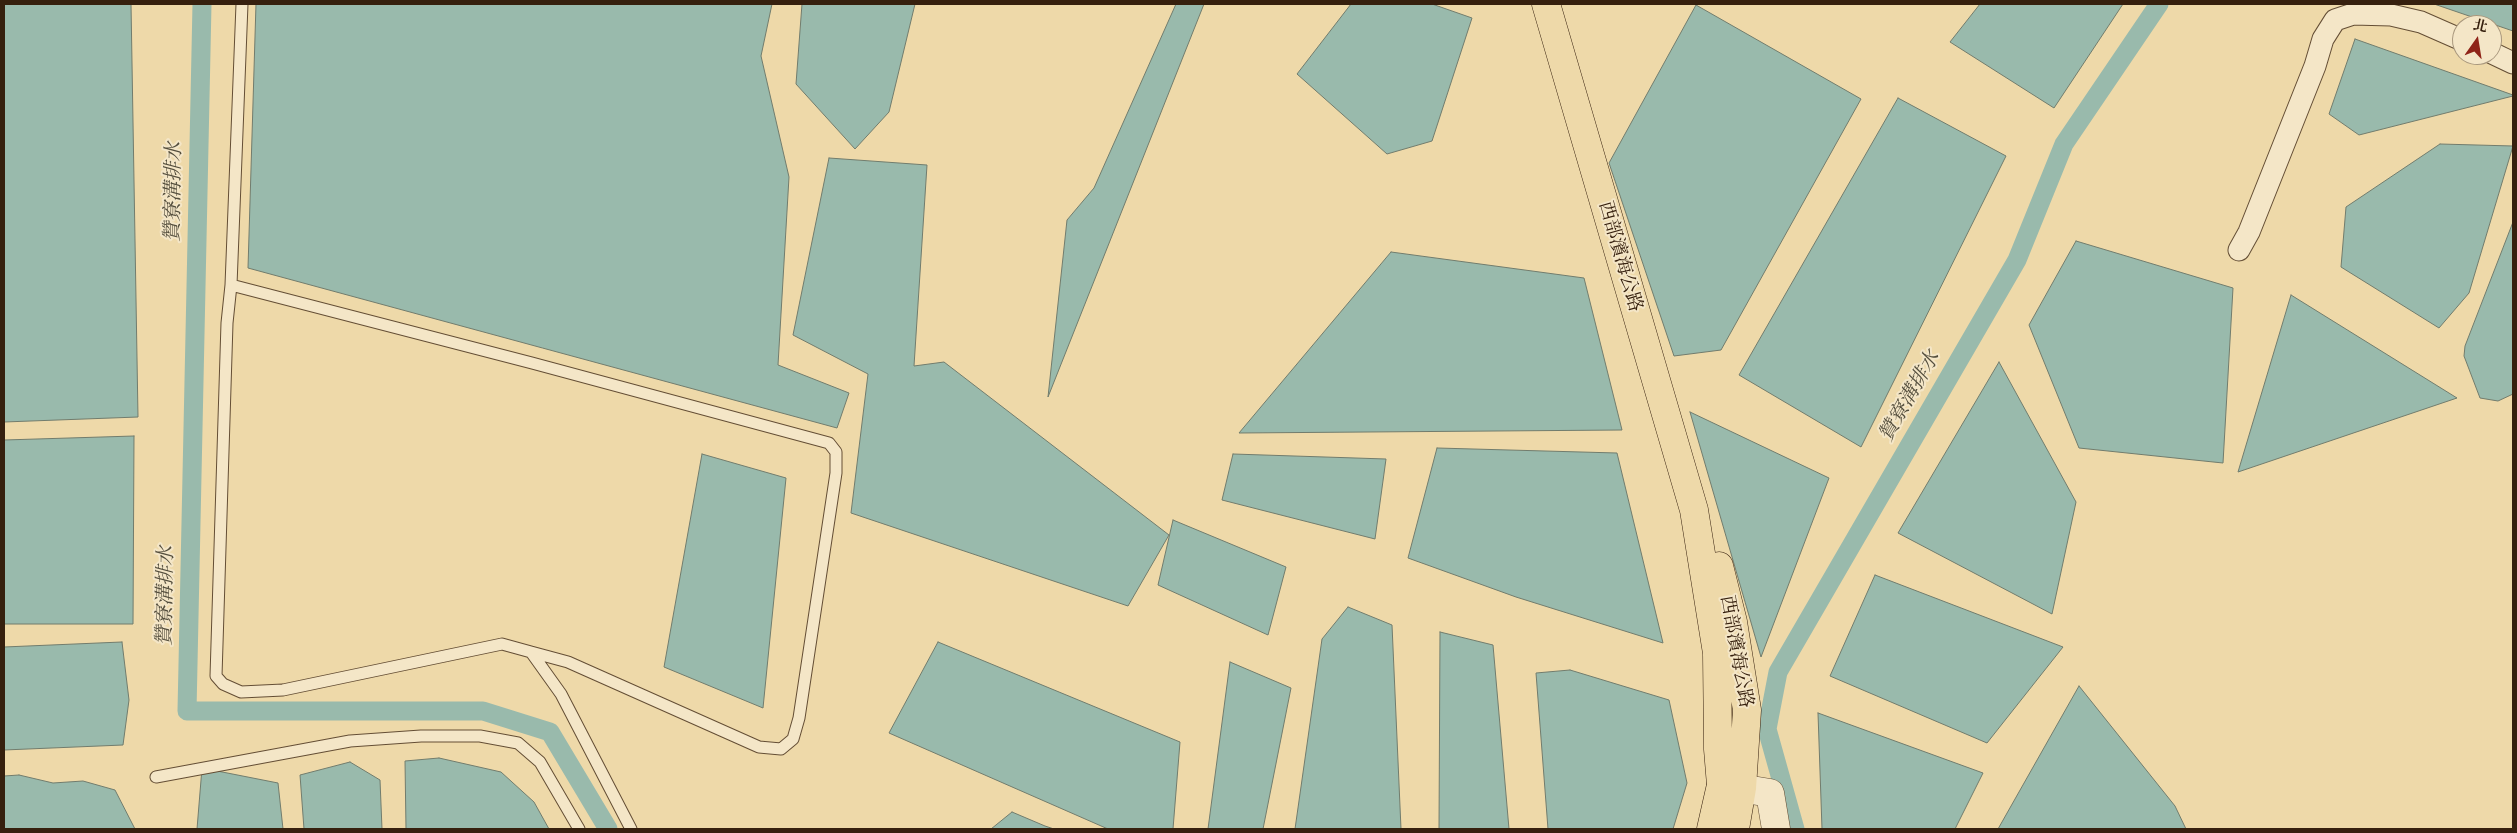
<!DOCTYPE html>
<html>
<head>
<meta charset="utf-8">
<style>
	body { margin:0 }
	#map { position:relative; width:2517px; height:833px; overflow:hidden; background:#eed9a9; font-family:"IM FELL DW Pica","Noto Serif TC",serif }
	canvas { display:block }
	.frame { position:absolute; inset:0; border:5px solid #36200e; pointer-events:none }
	.north { position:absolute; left:2452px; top:15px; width:50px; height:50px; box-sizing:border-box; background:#f4e6c7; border:1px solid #a8977d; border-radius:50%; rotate:13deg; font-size:14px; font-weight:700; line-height:20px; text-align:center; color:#36200e }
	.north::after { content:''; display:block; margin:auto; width:18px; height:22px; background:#8f2418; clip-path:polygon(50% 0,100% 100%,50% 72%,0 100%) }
</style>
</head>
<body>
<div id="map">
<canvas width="2517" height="833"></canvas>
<div class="frame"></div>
<div class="north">北</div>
</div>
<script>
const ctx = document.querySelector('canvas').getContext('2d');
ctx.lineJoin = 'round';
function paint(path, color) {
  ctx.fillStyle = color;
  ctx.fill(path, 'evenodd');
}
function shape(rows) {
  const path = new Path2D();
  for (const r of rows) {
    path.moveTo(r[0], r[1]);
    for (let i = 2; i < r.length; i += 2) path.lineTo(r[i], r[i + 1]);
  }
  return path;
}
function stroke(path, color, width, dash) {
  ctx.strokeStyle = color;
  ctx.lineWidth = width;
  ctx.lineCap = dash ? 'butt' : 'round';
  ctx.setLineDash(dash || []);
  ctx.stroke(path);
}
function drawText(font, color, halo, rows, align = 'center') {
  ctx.font = font + ' "IM FELL DW Pica","Noto Serif TC",serif';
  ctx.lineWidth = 4;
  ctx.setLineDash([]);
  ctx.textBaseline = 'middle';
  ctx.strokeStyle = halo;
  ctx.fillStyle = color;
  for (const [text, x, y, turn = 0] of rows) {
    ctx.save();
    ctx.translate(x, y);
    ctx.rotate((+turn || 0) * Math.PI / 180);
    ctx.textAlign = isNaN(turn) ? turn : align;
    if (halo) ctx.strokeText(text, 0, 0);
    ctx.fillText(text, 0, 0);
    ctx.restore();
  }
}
const water = shape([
	[4,4,131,4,138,417,4,422,4,4],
	[256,4,772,4,761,56,789,177,778,365,849,393,837,428,248,268,256,4],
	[802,4,915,4,889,112,855,149,796,84,802,4],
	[1176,4,1204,4,1048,397,1067,220,1094,188,1176,4],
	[1351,4,1432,4,1472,18,1432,141,1387,154,1297,74,1351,4],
	[1980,4,2123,4,2054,108,1950,42,1980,4],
	[2434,4,2513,4,2513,31,2434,4],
	[1696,5,1861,99,1721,350,1674,356,1609,163,1696,5],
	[2355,39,2513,95,2513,96,2359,135,2329,114,2355,39],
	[1898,98,2006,156,1861,447,1739,375,1898,98],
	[2440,144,2513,146,2469,293,2439,328,2341,267,2346,207,2440,144],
	[829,158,927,165,914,366,944,362,1169,535,1128,606,851,513,868,374,793,335,829,158],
	[2513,222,2513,394,2498,401,2480,398,2464,356,2465,346,2513,222],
	[2076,241,2233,288,2223,463,2079,448,2029,325,2076,241],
	[1391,252,1584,278,1622,430,1239,433,1391,252],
	[2291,295,2457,398,2238,472,2291,295],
	[1999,362,2076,502,2052,614,1898,533,1999,362],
	[1690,412,1829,478,1761,657,1690,412],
	[134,436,133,624,4,624,4,440,134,436],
	[1437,448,1617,453,1663,643,1516,597,1408,558,1437,448],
	[702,454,786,478,763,708,664,667,702,454],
	[1233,454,1386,459,1375,539,1222,500,1233,454],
	[1173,520,1286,567,1268,635,1158,585,1173,520],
	[1875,575,2063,647,1987,743,1830,676,1875,575],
	[1348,607,1392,625,1401,829,1295,829,1322,639,1348,607],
	[1440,632,1493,645,1509,829,1439,829,1440,632],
	[122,642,129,700,123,745,4,750,4,647,122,642],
	[938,642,1180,742,1173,829,1108,829,889,733,938,642],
	[1230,662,1291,688,1263,829,1208,829,1230,662],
	[1570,670,1669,700,1687,783,1673,829,1548,829,1536,673,1570,670],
	[2079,686,2175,806,2186,829,1998,829,2079,686],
	[1818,713,1983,773,1955,829,1822,829,1818,713],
	[439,758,501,772,534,802,549,829,406,829,405,761,439,758],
	[350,762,380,780,382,829,304,829,300,775,350,762],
	[202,768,278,783,283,829,197,829,202,768],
	[19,775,53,783,83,781,115,790,135,829,4,829,4,776,19,775],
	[1012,812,1045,826,1054,829,991,829,1012,812]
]);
paint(water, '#99baac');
stroke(water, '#717c6d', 1);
stroke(shape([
	[202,4,187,711,483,711,550,732,608,829],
	[1795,829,1767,729,1778,672,2017,260,2064,144,2159,4]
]), '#99baac', 19);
const service = shape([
	[242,4,231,285,227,323,216,676,223,684,241,692,283,690,502,644,531,652,561,694,631,829],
	[231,285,532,363,829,443,836,452,836,473,799,718,793,739,781,749,759,747,568,662,531,652],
	[156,777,350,741,421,736,480,736,518,743,540,762,579,829]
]);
const minor = shape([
	[2492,53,2513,63],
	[2239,250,2249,232,2315,66,2323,39,2335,20,2353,14,2391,15,2421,22,2462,40]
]);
const tertiary = shape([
	[1721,785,1770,793,1776,829]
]);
const primary = shape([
	[1546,4,1694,510,1717,653,1718,749,1721,785,1711,829],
	[1719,566,1733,622,1747,710,1742,788,1735,829]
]);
stroke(service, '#644e35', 13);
stroke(minor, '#644e35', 23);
stroke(tertiary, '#644e35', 29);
stroke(primary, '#36200e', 29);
stroke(service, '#f4e6c7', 11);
stroke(minor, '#f4e6c7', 21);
stroke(tertiary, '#f4e6c7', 28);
stroke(primary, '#eed9a9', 28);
drawText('19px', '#36200e', '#f4e6c7', [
	["西部濱海公路",1619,257,74],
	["西部濱海公路",1735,652,80]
]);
drawText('italic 20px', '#544e3d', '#f4e6c7', [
	["贊寮溝排水",175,192,-89],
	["贊寮溝排水",1911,397,-60],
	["贊寮溝排水",167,596,-89]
]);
</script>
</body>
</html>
